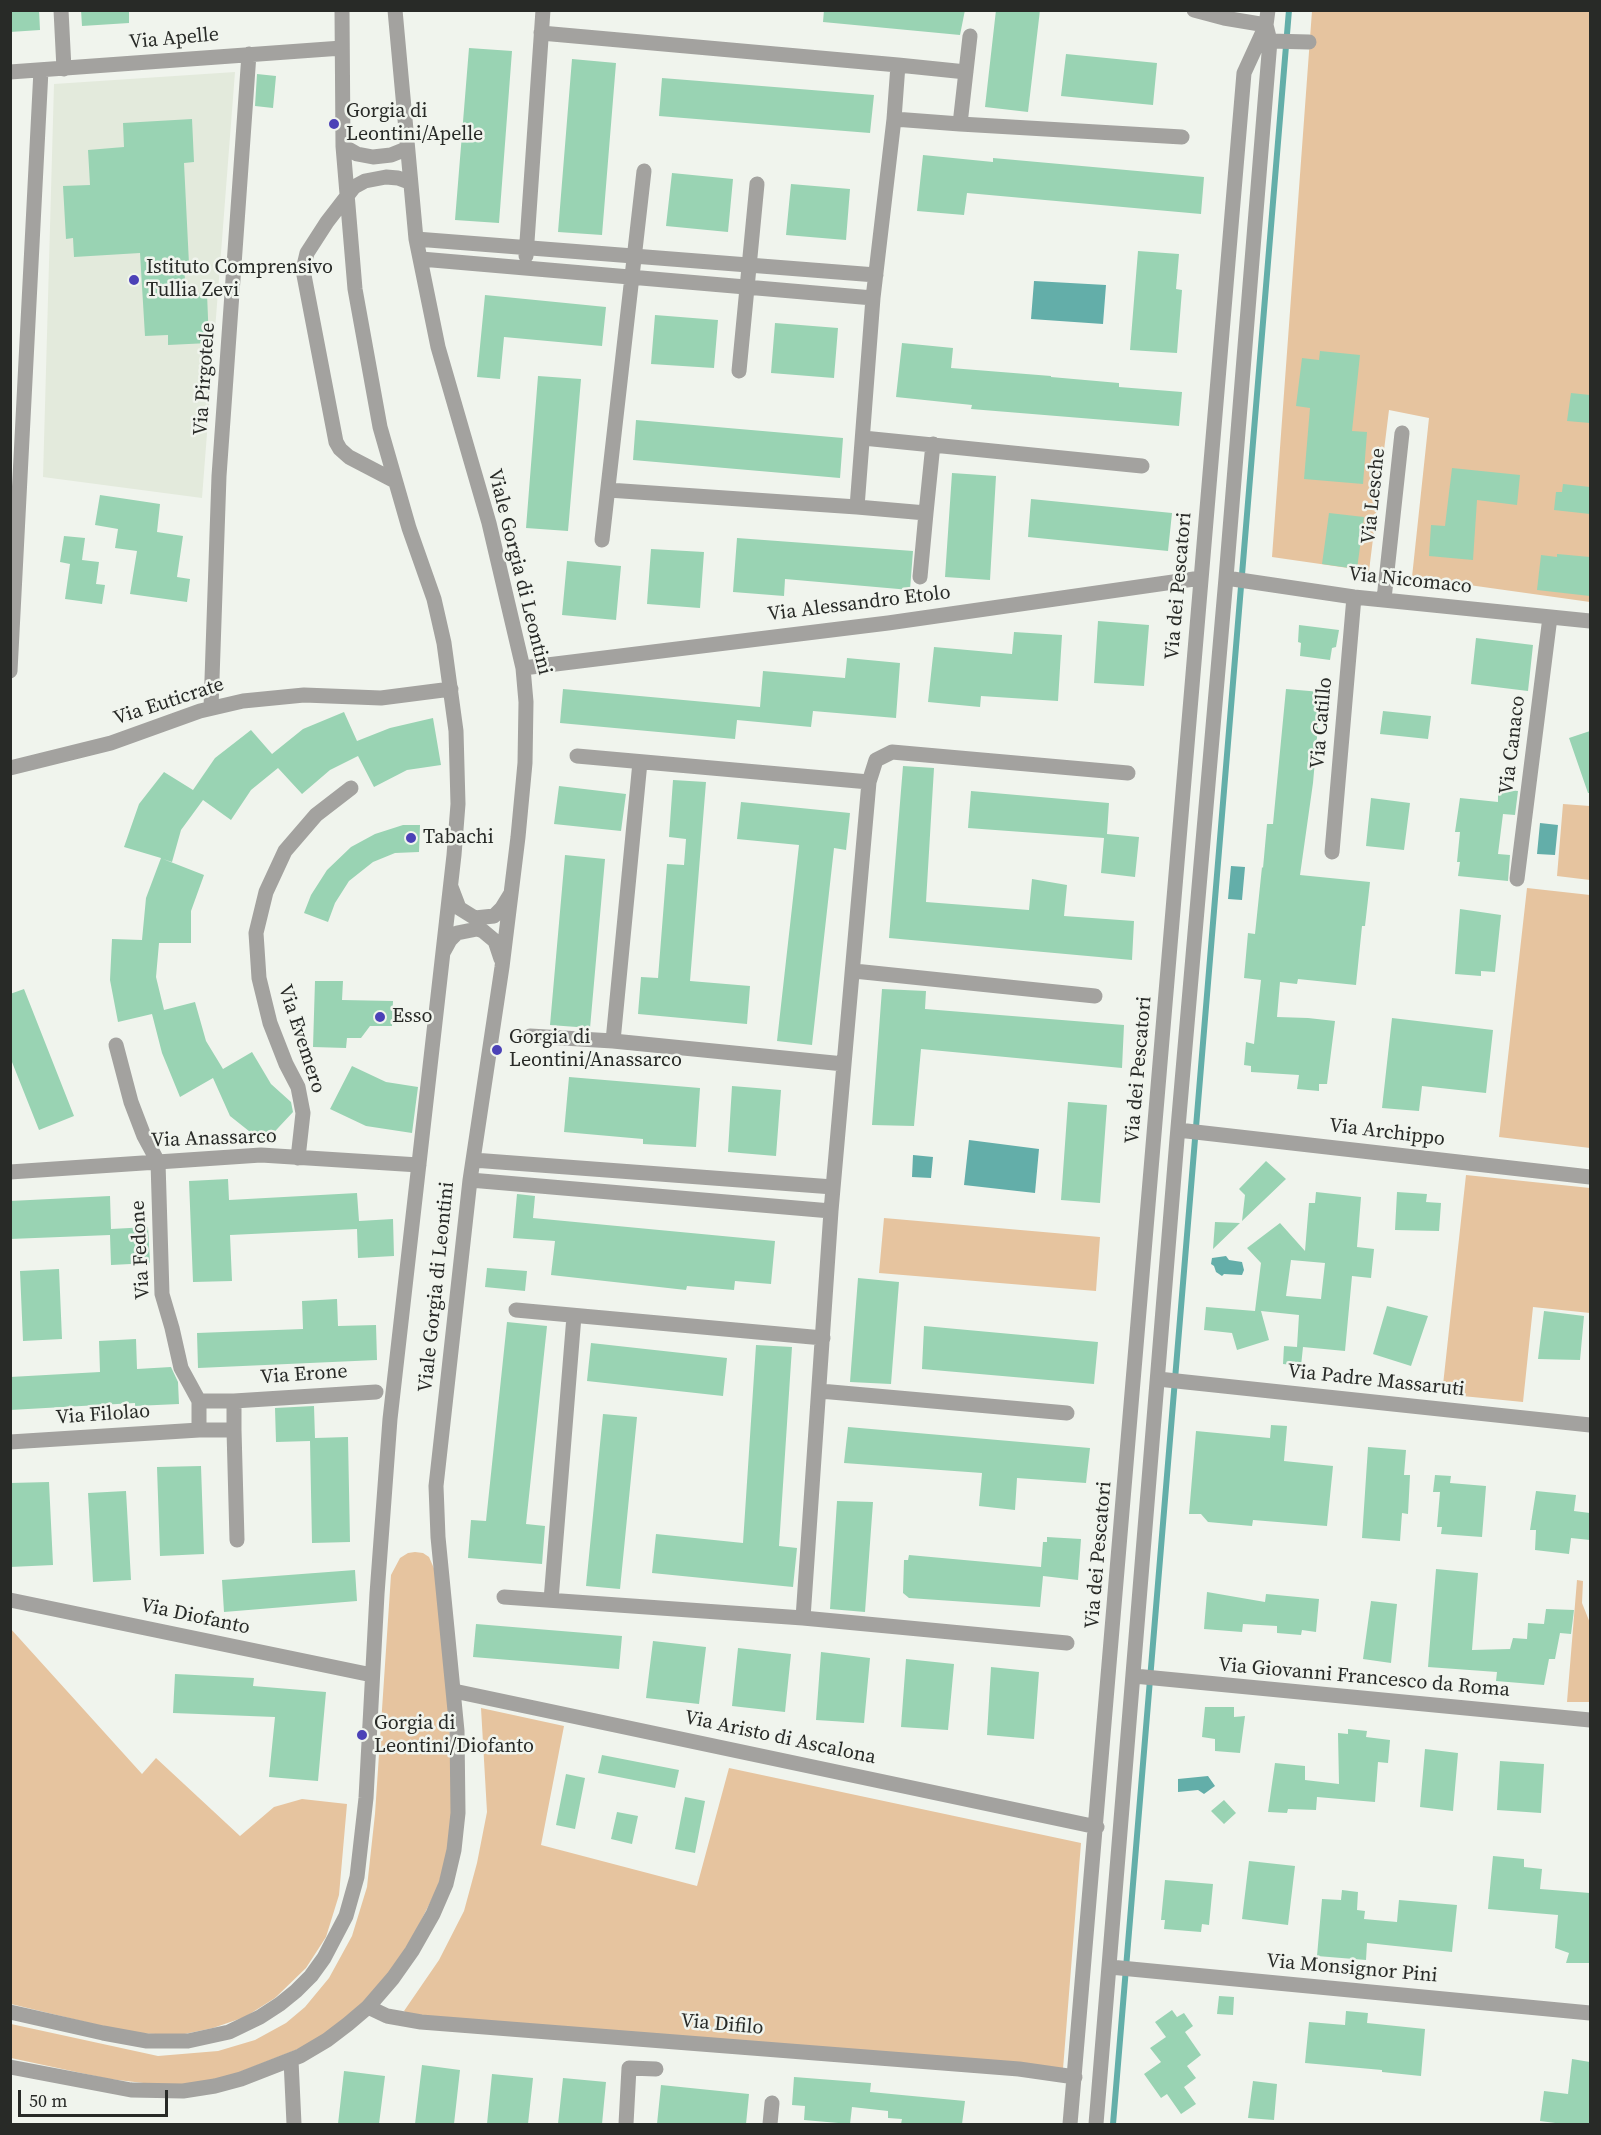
<!DOCTYPE html>
<html>
<head>
<meta charset="utf-8">
<style>
	body { margin:0 }
	#map { position:relative; width:1601px; height:2135px; overflow:hidden; background:#f0f4ed; font-family:"Source Serif 4",serif }
	canvas { display:block }
	.frame { position:absolute; inset:0; border:12px solid #282a27; pointer-events:none }
	.scale { position:absolute; left:18px; top:2090px; width:150px; height:27px; box-sizing:border-box; border:3px solid #282a27; border-top:0; padding-left:8px; font-size:18px; line-height:21px; white-space:nowrap; color:#282a27; -webkit-text-stroke:4px #f0f4ed; paint-order:stroke }
</style>
</head>
<body>
<div id="map">
<canvas width="1601" height="2135"></canvas>
<div class="frame"></div>
<div class="scale">50 m</div>
</div>
<script>
const ctx = document.querySelector('canvas').getContext('2d');
ctx.lineJoin = 'round';
function paint(path, color) {
  ctx.fillStyle = color;
  ctx.fill(path, 'evenodd');
}
function shape(rows) {
  const path = new Path2D();
  for (const r of rows) {
    path.moveTo(r[0], r[1]);
    for (let i = 2; i < r.length; i += 2) path.lineTo(r[i], r[i + 1]);
  }
  return path;
}
function stroke(path, color, width, dash) {
  ctx.strokeStyle = color;
  ctx.lineWidth = width;
  ctx.lineCap = dash ? 'butt' : 'round';
  ctx.setLineDash(dash || []);
  ctx.stroke(path);
}
function drawText(font, color, halo, rows, align = 'center') {
  ctx.font = font + ' "Source Serif 4",serif';
  ctx.lineWidth = 5;
  ctx.setLineDash([]);
  ctx.textBaseline = 'middle';
  ctx.strokeStyle = halo;
  ctx.fillStyle = color;
  for (const [text, x, y, turn = 0] of rows) {
    ctx.save();
    ctx.translate(x, y);
    ctx.rotate((+turn || 0) * Math.PI / 180);
    ctx.textAlign = isNaN(turn) ? turn : align;
    if (halo) ctx.strokeText(text, 0, 0);
    ctx.fillText(text, 0, 0);
    ctx.restore();
  }
}
paint(shape([
	[235,72,202,498,43,477,54,84]
]), '#e3eadc');
paint(shape([
	[1312,11,1590,11,1590,602,1412,577,1429,418,1389,410,1369,571,1272,557],
	[1563,804,1590,806,1590,880,1557,876],
	[1527,888,1590,895,1590,1148,1499,1137],
	[1466,1175,1590,1188,1590,1313,1533,1307,1523,1402,1442,1394],
	[884,1218,1100,1237,1096,1291,879,1273],
	[415,1552,423,1553,429,1557,436,1573,448,1707,453,1786,450,1845,437,1889,403,1956,353,2016,321,2040,217,2081,169,2086,109,2079,11,2058,11,2024,158,2056,218,2051,255,2040,286,2023,305,2007,329,1978,352,1936,367,1887,375,1814,391,1575,400,1558,408,1553],
	[1577,1580,1583,1581,1582,1603,1590,1623,1590,1702,1567,1702],
	[10,1628,142,1774,156,1758,240,1836,274,1807,302,1799,347,1804,339,1895,326,1937,306,1968,275,1998,245,2017,213,2028,180,2035,131,2033,11,2004],
	[481,1708,564,1726,541,1845,697,1886,729,1768,1081,1843,1063,2069,411,2016,404,2011,439,1960,464,1911,477,1863,487,1812]
]), '#e6c49f');
paint(shape([
	[1034,281,1106,285,1103,324,1031,319],
	[1540,823,1558,825,1555,855,1537,854],
	[1231,866,1245,867,1242,900,1228,899],
	[969,1140,1039,1149,1035,1193,964,1185],
	[913,1155,933,1157,931,1178,912,1177],
	[1226,1256,1229,1260,1242,1262,1244,1270,1242,1275,1224,1274,1222,1276,1216,1272,1214,1266,1211,1264,1212,1258],
	[1208,1776,1215,1786,1204,1794,1198,1790,1178,1792,1178,1779]
]), '#63aea9');
stroke(shape([
	[1113,2124,1289,10]
]), '#63aea9', 6);
paint(shape([
	[10,10,39,10,40,30,10,32],
	[81,10,129,10,129,23,82,26],
	[824,10,965,10,960,35,823,22],
	[996,10,1040,10,1028,112,985,107],
	[469,48,512,51,499,223,455,220],
	[1066,54,1157,63,1153,105,1061,96],
	[572,59,616,63,602,235,558,232],
	[257,74,276,76,273,108,255,106],
	[662,78,874,95,870,133,659,116],
	[192,119,194,162,184,163,189,264,184,265,186,295,207,293,209,343,168,345,168,335,145,336,140,253,74,257,73,238,66,239,63,186,90,185,88,150,124,147,123,123],
	[923,155,993,162,993,158,1204,177,1201,214,967,193,964,215,917,211],
	[672,173,733,179,728,232,666,226],
	[791,184,850,189,846,240,786,235],
	[1138,251,1179,254,1176,289,1182,290,1177,353,1130,350],
	[485,295,606,307,602,346,504,337,500,379,477,377],
	[655,315,718,320,714,368,651,364],
	[775,323,838,328,834,378,771,373],
	[902,343,953,348,951,368,1051,376,1051,377,1119,383,1119,387,1182,392,1179,426,971,409,972,405,896,397],
	[1320,351,1360,355,1352,431,1367,432,1363,484,1304,479,1310,408,1296,406,1302,358,1319,360],
	[538,376,581,379,568,531,526,528],
	[1571,393,1590,395,1590,423,1567,421],
	[636,420,843,438,840,478,633,460],
	[1452,468,1520,475,1517,505,1477,500,1473,560,1429,556,1431,525,1445,526],
	[952,473,996,476,990,580,945,577],
	[1563,484,1590,487,1590,514,1554,510,1556,492,1562,492],
	[100,495,160,504,157,532,183,536,177,577,190,579,187,602,130,594,137,551,115,548,118,529,95,525],
	[1031,499,1172,513,1168,551,1028,537],
	[1329,513,1364,517,1357,569,1322,564],
	[64,536,85,538,82,560,99,562,96,584,105,585,102,604,65,599,70,564,60,562],
	[737,538,913,551,910,590,785,579,784,596,733,592],
	[651,549,704,552,700,608,647,604],
	[1557,554,1590,557,1590,596,1537,590,1541,555,1557,557],
	[567,561,621,566,616,620,562,615],
	[1098,621,1149,625,1144,686,1094,683],
	[1299,625,1339,630,1336,647,1332,648,1330,660,1300,656,1301,643,1298,642],
	[1014,632,1062,635,1058,701,981,696,980,707,928,702,934,647,1012,654],
	[1476,638,1533,645,1528,691,1471,684],
	[847,658,900,663,896,718,813,711,811,727,737,720,735,739,560,723,563,689,760,707,763,671,845,678],
	[1286,689,1321,692,1313,783,1300,875,1370,882,1365,926,1362,926,1356,985,1298,979,1297,984,1280,982,1277,1017,1308,1018,1335,1021,1327,1084,1319,1084,1319,1091,1297,1089,1299,1075,1251,1072,1251,1066,1244,1065,1246,1042,1254,1044,1261,980,1244,978,1248,933,1255,934,1262,867,1263,868,1267,824,1273,824],
	[1383,711,1431,716,1428,739,1380,734],
	[344,712,357,741,390,728,433,718,441,765,407,770,374,787,358,756,330,770,302,794,278,768,251,790,231,820,203,800,181,830,172,862,163,859,204,875,191,911,191,943,159,943,156,977,164,1010,195,1002,206,1041,223,1069,252,1052,271,1084,291,1102,293,1112,264,1143,230,1116,213,1078,180,1097,162,1053,152,1014,118,1022,110,980,112,939,142,940,146,898,161,858,124,847,139,804,164,772,193,790,215,758,251,730,272,754,303,729],
	[1590,731,1590,793,1588,793,1569,738],
	[903,766,934,768,926,902,1029,910,1032,879,1067,885,1064,916,1134,921,1132,960,889,938],
	[673,780,706,782,690,981,750,986,747,1024,638,1014,641,977,658,978,667,864,684,865,686,839,669,837],
	[559,786,626,794,621,831,554,824],
	[1498,789,1518,791,1515,815,1503,814,1498,854,1510,855,1508,881,1458,876,1460,862,1457,862,1460,832,1455,832,1460,798,1498,802],
	[971,791,1109,803,1107,834,1139,837,1135,877,1101,873,1104,838,968,828],
	[1371,798,1410,803,1404,850,1366,846],
	[741,802,850,813,846,850,834,848,812,1045,777,1041,799,845,737,839],
	[403,825,420,825,419,852,395,853,373,862,349,881,335,903,328,922,304,913,311,895,327,870,351,847,375,834],
	[565,855,605,859,590,1028,550,1025],
	[1460,909,1501,915,1495,972,1481,971,1481,976,1455,974],
	[315,981,343,981,342,1000,393,1001,392,1026,370,1026,361,1038,347,1038,346,1048,313,1047],
	[24,989,74,1116,39,1130,10,1057,10,994],
	[882,989,926,991,925,1009,1124,1025,1122,1068,921,1049,914,1126,872,1125],
	[1392,1018,1493,1030,1486,1093,1422,1086,1419,1111,1382,1108],
	[352,1066,386,1082,418,1087,412,1133,366,1126,330,1109],
	[569,1077,700,1088,696,1147,643,1144,643,1139,564,1132],
	[732,1086,781,1090,776,1156,728,1152],
	[1068,1102,1107,1105,1100,1203,1061,1200],
	[1266,1161,1286,1179,1242,1221,1245,1195,1239,1189],
	[228,1179,229,1200,357,1193,359,1221,393,1219,394,1256,358,1258,357,1229,230,1235,232,1281,193,1282,189,1181],
	[1316,1192,1361,1197,1357,1247,1374,1249,1371,1278,1352,1276,1345,1351,1303,1347,1301,1366,1283,1364,1284,1346,1297,1347,1299,1315,1261,1311,1269,1340,1237,1350,1232,1333,1204,1330,1206,1307,1255,1311,1261,1263,1247,1248,1280,1223,1305,1251,1309,1203,1315,1203],
	[1291,1260,1325,1263,1321,1299,1286,1296],
	[1397,1192,1427,1194,1426,1202,1441,1203,1439,1231,1395,1230],
	[517,1194,535,1196,533,1218,775,1241,771,1284,735,1281,734,1290,687,1286,686,1290,551,1275,555,1241,513,1238],
	[110,1196,111,1229,148,1227,150,1263,111,1265,110,1235,10,1239,10,1201],
	[1215,1222,1240,1223,1213,1249],
	[487,1268,527,1271,525,1291,485,1287],
	[59,1269,62,1339,23,1341,20,1271],
	[858,1278,899,1282,891,1384,850,1382],
	[337,1299,338,1326,376,1325,377,1360,198,1368,197,1333,303,1329,302,1301],
	[1387,1306,1428,1316,1411,1366,1373,1354],
	[1544,1311,1584,1316,1580,1360,1538,1359],
	[507,1322,547,1326,526,1524,545,1526,542,1564,468,1558,471,1520,486,1521],
	[924,1326,1098,1342,1094,1384,922,1369],
	[136,1339,137,1369,171,1367,178,1382,179,1404,135,1406,135,1403,10,1410,10,1377,100,1372,99,1341],
	[591,1343,727,1358,723,1396,587,1381],
	[756,1345,792,1347,779,1546,797,1548,793,1587,652,1573,656,1534,743,1543],
	[314,1406,315,1438,348,1437,350,1542,312,1543,310,1441,276,1442,275,1408],
	[603,1414,637,1417,620,1589,586,1586],
	[1271,1425,1287,1426,1284,1461,1333,1466,1327,1526,1253,1520,1252,1526,1208,1522,1201,1514,1189,1514,1196,1431,1270,1438],
	[848,1427,1090,1448,1086,1483,1017,1478,1015,1510,979,1506,982,1473,844,1463],
	[1368,1447,1406,1450,1404,1475,1410,1475,1408,1514,1402,1513,1400,1541,1362,1538],
	[201,1466,204,1554,160,1556,157,1467],
	[1435,1475,1451,1476,1450,1483,1486,1486,1482,1537,1441,1534,1442,1527,1437,1527,1440,1492,1433,1492],
	[49,1482,53,1565,10,1567,10,1483],
	[126,1491,131,1580,93,1582,88,1493],
	[1536,1491,1576,1495,1574,1511,1590,1513,1590,1540,1571,1538,1569,1554,1535,1550,1536,1530,1530,1530],
	[837,1501,873,1502,865,1612,830,1609],
	[1047,1537,1081,1539,1078,1580,1043,1576,1040,1607,909,1598,903,1593,904,1560,908,1560,909,1555,1041,1567,1043,1542,1047,1542],
	[1436,1569,1478,1573,1472,1650,1510,1649,1513,1638,1527,1639,1528,1623,1544,1624,1546,1609,1574,1610,1571,1634,1560,1633,1555,1659,1549,1659,1544,1685,1496,1681,1497,1672,1428,1667],
	[355,1570,357,1601,224,1612,222,1580],
	[1207,1592,1265,1602,1266,1594,1319,1599,1316,1632,1302,1630,1301,1635,1277,1633,1277,1626,1243,1624,1242,1632,1204,1629],
	[1371,1601,1397,1604,1391,1663,1363,1659],
	[476,1624,622,1636,619,1669,473,1657],
	[653,1641,706,1647,699,1704,646,1698],
	[738,1648,791,1654,785,1712,732,1706],
	[821,1652,870,1658,864,1723,816,1720],
	[906,1659,954,1664,948,1730,901,1727],
	[991,1667,1039,1672,1034,1739,987,1735],
	[175,1674,254,1678,253,1686,326,1692,318,1781,269,1777,275,1717,173,1713],
	[1205,1707,1234,1707,1234,1717,1245,1716,1240,1753,1215,1751,1215,1739,1202,1737],
	[1348,1729,1367,1731,1366,1737,1390,1740,1388,1763,1378,1762,1375,1802,1317,1797,1316,1810,1288,1809,1287,1813,1268,1812,1275,1763,1305,1766,1305,1780,1339,1784,1338,1733,1348,1734],
	[1425,1749,1458,1753,1453,1811,1420,1807],
	[602,1755,679,1770,675,1788,598,1773],
	[1500,1761,1544,1764,1541,1813,1497,1810],
	[566,1774,585,1778,575,1829,556,1825],
	[685,1797,705,1801,695,1853,675,1849],
	[1224,1800,1236,1813,1224,1824,1211,1811],
	[617,1812,638,1816,632,1844,611,1839],
	[1493,1856,1524,1859,1524,1867,1542,1869,1540,1889,1590,1893,1590,1963,1566,1963,1569,1953,1555,1948,1558,1915,1488,1909],
	[1249,1861,1295,1866,1288,1925,1242,1919],
	[1165,1880,1213,1884,1209,1925,1202,1924,1201,1932,1164,1929,1165,1920,1161,1920],
	[1342,1890,1358,1892,1357,1910,1365,1911,1364,1919,1397,1922,1399,1900,1457,1905,1452,1952,1367,1943,1366,1960,1317,1956,1322,1899,1341,1900],
	[1219,1996,1234,1997,1233,2015,1217,2014],
	[1172,2010,1177,2017,1184,2013,1193,2026,1185,2032,1201,2055,1187,2066,1196,2078,1184,2087,1196,2104,1181,2114,1167,2094,1161,2098,1144,2074,1161,2062,1150,2048,1166,2037,1155,2022],
	[1346,2011,1368,2013,1367,2023,1425,2029,1421,2076,1382,2072,1382,2070,1305,2063,1309,2022,1345,2025],
	[1572,2059,1590,2062,1590,2124,1563,2124,1540,2121,1544,2091,1568,2094],
	[422,2065,460,2070,454,2124,415,2124],
	[344,2071,385,2076,379,2124,338,2124],
	[492,2074,533,2078,528,2124,487,2124],
	[794,2077,871,2083,870,2092,965,2101,962,2124,901,2124,902,2119,888,2118,888,2111,852,2107,850,2124,804,2120,805,2106,792,2105],
	[563,2078,606,2082,602,2124,558,2124],
	[1253,2081,1277,2084,1274,2120,1248,2118],
	[661,2085,749,2094,746,2124,657,2124]
]), '#99d3b3');
stroke(shape([
	[61,10,64,69],
	[1194,10,1224,18,1266,25],
	[541,33,898,65],
	[1270,41,1309,42],
	[10,72,342,48],
	[966,72,898,65,894,119,960,124,970,36],
	[960,124,1182,137],
	[343,146,357,154,373,157,391,155,406,149],
	[416,239,876,275],
	[526,256,543,10],
	[421,259,873,298],
	[739,371,757,184],
	[863,438,1142,466],
	[395,481,349,457,340,449,336,442,303,270,307,253,327,222,354,187,365,181,386,177,398,178,409,182],
	[608,490,857,507,873,298,894,119],
	[857,507,926,513,933,444],
	[602,540,644,171],
	[920,577,926,513],
	[1226,578,1354,597,1590,621],
	[1384,599,1402,433],
	[523,668,888,623,1201,578],
	[10,671,41,70],
	[211,708,219,476,249,54],
	[577,756,869,782,876,760,892,752,1128,773],
	[10,768,111,743,200,711,243,701,304,695,381,698,451,689],
	[1332,852,1354,597],
	[1517,879,1550,617],
	[451,887,459,908,475,918,494,916,502,908,510,895],
	[444,951,450,940,457,933,477,929,483,931,495,941,501,959],
	[854,971,1095,996],
	[530,1036,613,1041,844,1064],
	[613,1041,640,762],
	[116,1045,131,1102,144,1136,158,1162,162,1294,172,1328,181,1368,199,1401],
	[1178,1130,1590,1177],
	[298,1158,303,1113,298,1087,286,1064,270,1023,259,978,256,933,266,892,285,851,316,815,351,788],
	[473,1160,833,1187],
	[10,1172,261,1155,419,1165],
	[470,1180,831,1211],
	[516,1310,823,1338],
	[1158,1379,1590,1425],
	[820,1391,1067,1413],
	[234,1401,234,1430,199,1430,199,1401,234,1401,376,1392],
	[234,1430,237,1540],
	[10,1442,199,1430],
	[504,1597,803,1618,1067,1643],
	[10,1600,372,1675],
	[551,1600,574,1316],
	[803,1618,831,1211,869,782],
	[1134,1676,1590,1720],
	[454,1691,1097,1827],
	[1110,1967,1590,2013],
	[368,2007,387,2016,421,2022,1019,2069,1075,2077],
	[10,2012,103,2033,147,2041,188,2041,229,2032,260,2017,280,2004,296,1991,311,1976,324,1958,346,1916,357,1877,366,1798,377,1594,390,1419,454,855,458,804,456,731,444,643,434,599,409,528,380,427,355,289,343,146,342,10],
	[291,2060,294,2124],
	[10,2067,131,2090,183,2091,215,2086,241,2079,300,2056,327,2040,348,2024,368,2007,393,1978,412,1951,433,1914,446,1884,454,1850,458,1813,457,1731,438,1537,436,1486,470,1180,502,967,518,837,525,763,526,702,523,668,489,523,438,347,416,239,395,10],
	[626,2124,629,2068,656,2069],
	[770,2124,772,2103],
	[1070,2124,1244,73,1266,25,1268,10],
	[1096,2124,1177,1139,1226,578,1270,41,1266,25]
]), '#a3a29f', 15);
for (const [x, y, r, color] of [
	[334,124,6,"#4b41b7"],
	[134,280,6,"#4b41b7"],
	[411,838,6,"#4b41b7"],
	[380,1017,6,"#4b41b7"],
	[497,1050,6,"#4b41b7"],
	[362,1735,6,"#4b41b7"]
]) {
  const dot = new Path2D();
  dot.arc(x, y, r, 0, 2 * Math.PI);
  ctx.fillStyle = color;
  ctx.fill(dot);
  stroke(dot, '#f0f4ed', 2);
}
drawText('20px', '#282a27', '#f0f4ed', [
	["Via Apelle",174,39,-5],
	["Via Pirgotele",205,379,-86],
	["Via Lesche",1374,496,-84],
	["Viale Gorgia di Leontini",519,572,76],
	["Via Nicomaco",1410,581,6],
	["Via dei Pescatori",1179,586,-85],
	["Via Alessandro Etolo",859,604,-7],
	["Via Euticrate",169,702,-18],
	["Via Catillo",1322,723,-85],
	["Via Canaco",1513,745,-83],
	["Via Evemero",301,1039,72],
	["Via dei Pescatori",1139,1070,-85],
	["Via Archippo",1387,1133,7],
	["Via Anassarco",214,1139,-2],
	["Via Fedone",141,1250,-93],
	["Viale Gorgia di Leontini",437,1287,-84],
	["Via Erone",304,1375,-4],
	["Via Padre Massaruti",1376,1381,6],
	["Via Filolao",103,1415,-4],
	["Via dei Pescatori",1099,1555,-85],
	["Via Diofanto",195,1617,12],
	["Via Giovanni Francesco da Roma",1364,1678,5],
	["Via Aristo di Ascalona",780,1738,12],
	["Via Monsignor Pini",1352,1969,5],
	["Via Difilo",722,2025,5]
]);
drawText('20px', '#282a27', '#f0f4ed', [
	["Gorgia di",346,112],
	["Leontini/Apelle",346,135],
	["Istituto Comprensivo",146,268],
	["Tullia Zevi",146,291],
	["Tabachi",423,838],
	["Esso",392,1017],
	["Gorgia di",509,1038],
	["Leontini/Anassarco",509,1061],
	["Gorgia di",374,1724],
	["Leontini/Diofanto",374,1747]
], 'left');
</script>
</body>
</html>
